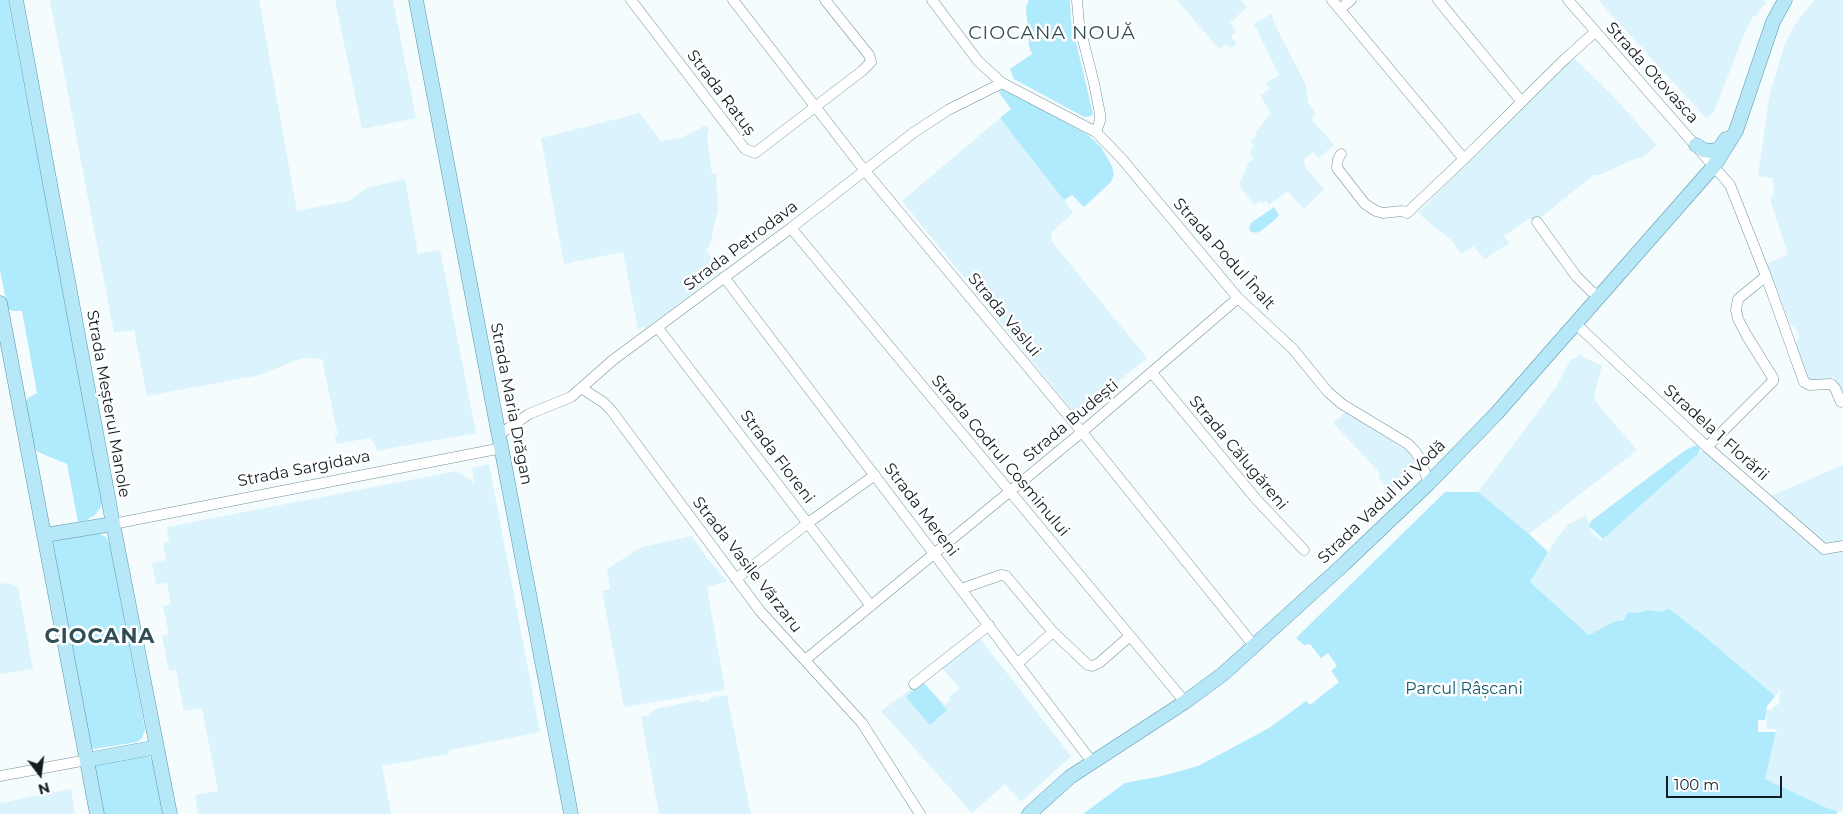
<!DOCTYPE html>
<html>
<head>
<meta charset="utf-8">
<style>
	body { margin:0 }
	#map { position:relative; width:1843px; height:814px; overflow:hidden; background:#f5fcfe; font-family:Montserrat,sans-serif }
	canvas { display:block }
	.north { position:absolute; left:15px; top:749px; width:50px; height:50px; -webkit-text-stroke:4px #fff; paint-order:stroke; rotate:165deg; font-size:14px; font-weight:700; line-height:20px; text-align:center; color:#121e22 }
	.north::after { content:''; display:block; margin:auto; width:18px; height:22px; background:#121e22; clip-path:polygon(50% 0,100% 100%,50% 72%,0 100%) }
	.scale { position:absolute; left:1666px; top:776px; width:116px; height:22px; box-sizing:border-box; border:2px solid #121e22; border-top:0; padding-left:6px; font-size:15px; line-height:18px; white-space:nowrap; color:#121e22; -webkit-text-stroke:4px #fff; paint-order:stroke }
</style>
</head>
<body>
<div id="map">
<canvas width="1843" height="814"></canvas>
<div class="north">N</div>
<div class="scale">100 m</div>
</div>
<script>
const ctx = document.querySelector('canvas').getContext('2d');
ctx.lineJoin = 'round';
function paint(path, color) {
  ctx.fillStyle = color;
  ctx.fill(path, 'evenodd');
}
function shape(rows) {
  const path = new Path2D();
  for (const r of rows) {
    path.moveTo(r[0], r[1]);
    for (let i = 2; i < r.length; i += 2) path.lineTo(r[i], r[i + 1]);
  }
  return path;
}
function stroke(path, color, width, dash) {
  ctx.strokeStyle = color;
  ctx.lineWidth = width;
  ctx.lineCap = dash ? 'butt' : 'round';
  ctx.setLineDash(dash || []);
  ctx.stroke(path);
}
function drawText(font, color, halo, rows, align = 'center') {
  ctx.font = font + ' Montserrat,sans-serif';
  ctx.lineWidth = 5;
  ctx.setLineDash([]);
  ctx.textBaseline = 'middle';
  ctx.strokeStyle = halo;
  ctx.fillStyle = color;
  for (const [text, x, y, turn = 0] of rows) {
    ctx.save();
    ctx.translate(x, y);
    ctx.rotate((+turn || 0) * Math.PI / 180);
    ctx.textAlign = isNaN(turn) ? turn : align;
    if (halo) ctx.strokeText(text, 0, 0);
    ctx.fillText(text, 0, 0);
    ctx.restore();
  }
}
paint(shape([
	[50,0,259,0,297,211,349,201,366,188,405,179,418,254,440,250,476,433,376,451,375,445,369,438,336,444,335,437,338,436,322,359,302,358,260,375,147,396,134,330,114,333],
	[335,0,393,0,416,118,362,129],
	[1177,0,1241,0,1247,7,1230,23,1236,31,1231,37,1237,43,1231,49,1226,44,1219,49],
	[1598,0,1763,0,1766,2,1756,16,1754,15,1743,37,1714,112,1706,118],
	[1814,0,1843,0,1843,400,1834,377,1819,382,1807,380,1797,353,1796,343,1799,337,1796,329,1790,324,1767,265,1772,261,1788,255,1770,199,1774,194,1773,178,1758,176,1769,98,1784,46,1794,26],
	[1271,14,1275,25,1306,85,1308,103,1316,113,1311,119,1334,145,1318,158,1313,152,1304,160,1306,168,1324,189,1304,209,1287,191,1269,205,1266,200,1263,203,1261,201,1254,205,1239,185,1249,162,1254,159,1250,152,1254,146,1250,141,1257,135,1256,132,1271,113,1260,95,1269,89,1266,83,1279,75,1254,24],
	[1573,57,1613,96,1657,145,1642,158,1637,158,1599,175,1594,175,1540,218,1534,221,1530,218,1504,236,1509,243,1485,259,1473,246,1461,254,1452,241,1418,213,1533,95],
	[640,113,661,141,681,138,706,125,709,128,707,138,712,174,716,173,718,208,710,245,706,250,720,272,645,329,643,327,638,330,623,252,564,264,541,138],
	[1000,118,1056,187,1073,213,1053,231,1051,234,1052,242,1147,358,1078,415,1075,414,902,201],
	[1578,354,1602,366,1594,395,1596,402,1637,450,1529,534,1478,492,1556,387,1571,359,1576,358],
	[1347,411,1408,452,1416,461,1390,491,1378,478,1380,476,1378,471,1333,423],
	[1703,449,1821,552,1843,548,1843,806,1841,812,1827,808,1765,779,1777,729,1767,729,1766,710,1772,710,1773,707,1778,705,1781,690,1775,696,1669,609,1660,612,1648,610,1638,613,1616,621,1590,635,1530,582,1558,536,1569,524,1586,515,1592,533,1601,541],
	[489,464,540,732,449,750,449,754,382,766,391,814,198,814,195,795,218,791,202,708,184,711,176,670,169,671,162,636,169,634,163,606,171,604,167,582,156,585,152,563,166,560,163,544,169,542,167,527,457,471,474,483,472,468],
	[1843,465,1843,542,1826,544,1766,498],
	[692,536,707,558,727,581,707,587,725,690,624,707,602,591,610,589,607,569,642,547],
	[9,583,18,587,33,669,0,674,0,584],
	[979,637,1071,756,1021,802,1005,784,972,813,881,711,922,681,945,705,950,700,949,697,960,688,941,667],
	[727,695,751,814,659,814,641,717,648,716,655,709,698,700,702,702,708,701,712,697],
	[71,789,75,814,0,814,0,803]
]), '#daf3fc');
paint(shape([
	[0,0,8,0,102,498,101,507,95,515,87,520,78,522,67,464,38,452,32,445,26,402,28,398,37,393,22,311,13,311,8,309,0,271],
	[1029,0,1070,0,1071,21,1093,114,1091,116,1084,117,1014,79,1010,69,1032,54,1029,46,1026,7],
	[1005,89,1018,95,1088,135,1101,147,1112,166,1114,175,1111,182,1084,207,1072,195,1064,200,1000,118,1011,109,998,91],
	[1274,207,1279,215,1277,218,1261,231,1256,233,1250,231,1249,228,1251,223],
	[1696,445,1700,448,1698,454,1603,539,1589,526,1591,521,1648,478,1684,451],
	[1445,492,1478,492,1529,534,1548,552,1530,582,1589,635,1616,621,1623,620,1629,612,1638,613,1648,610,1660,612,1669,609,1700,633,1775,696,1767,706,1765,720,1758,720,1758,732,1776,732,1765,779,1827,808,1837,811,1837,814,1083,814,1125,783,1162,776,1198,766,1269,728,1306,701,1310,705,1339,682,1331,671,1337,666,1328,653,1321,658,1310,644,1304,645,1296,638],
	[98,533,106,537,110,545,145,729,142,738,137,742,94,749,89,744,53,542,54,540],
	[923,682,947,710,930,725,906,697],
	[149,755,153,762,163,814,103,814,94,764]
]), '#b0eafd');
const minor = shape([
	[631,0,745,149,755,153,862,71,871,62,869,55,825,0],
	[733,0,865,171,1082,432,1255,647],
	[932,0,978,61,1002,83,1096,132,1122,159,1238,298,1293,349,1328,392,1342,404,1408,444,1414,450,1419,457,1429,483],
	[1077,0,1079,24,1094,83,1100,114,1100,121,1096,132],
	[1332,0,1464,159],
	[1438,0,1521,101],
	[1568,0,1730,185,1766,276,1804,382,1810,385,1831,384,1835,388,1841,402],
	[1340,9,1351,0],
	[1341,154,1338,159,1337,168,1365,204,1376,211,1383,213,1402,211,1407,213,1464,159,1566,58,1595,32],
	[1537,222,1576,276,1592,292,1601,296],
	[791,228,1185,702],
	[724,277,1092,762],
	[1576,324,1707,447,1824,549,1843,546],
	[658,328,871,606],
	[1152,373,1256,499,1304,550],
	[581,388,603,402,611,410,760,611,862,723,920,814],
	[500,434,529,414,571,397,613,360,791,228,913,133,948,110,1002,83],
	[1707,447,1773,381,1773,378,1747,336,1738,319,1736,310,1738,299,1766,276],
	[113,524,502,448],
	[736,579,808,523,875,475],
	[961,589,1001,575,1006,576,1053,632],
	[805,660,1082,432,1238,298],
	[1018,663,1053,632,1088,665,1092,666,1099,663,1130,636],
	[914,684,989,625],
	[0,776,87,760]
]);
const major = shape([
	[16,0,113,524,170,814],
	[416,0,571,814],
	[1696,145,1704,150,1711,151,1719,149,1726,139],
	[0,303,97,814],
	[45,535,113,524],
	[87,760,157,747],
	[1029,814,1070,777,1185,702,1223,674,1344,564,1429,483,1496,414,1714,166,1736,131,1773,22,1785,0]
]);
stroke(minor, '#73919b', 11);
stroke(major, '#5d97aa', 15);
stroke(minor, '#fff', 10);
stroke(major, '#b6e8f8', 14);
drawText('16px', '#121e22', '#fff', [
	["Strada Otovasca",1652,73,48],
	["Strada Ratuș",721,93,53],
	["Strada Petrodava",741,246,-37],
	["Strada Podul Înalt",1224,254,48],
	["Strada Vaslui",1004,315,50],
	["Strada Meșterul Manole",108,404,80],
	["Strada Maria Drăgan",511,404,79],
	["Strada Budești",1071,421,-40],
	["Stradela 1 Florării",1716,433,42],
	["Strada Călugăreni",1238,453,50],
	["Strada Codrul Cosminului",1000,456,50],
	["Strada Floreni",777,457,53],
	["Strada Sargidava",304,469,-11],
	["Strada Vadul lui Vodă",1382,502,-44],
	["Strada Mereni",921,510,53],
	["Strada Vasile Vărzaru",747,565,52]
]);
drawText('16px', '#115b6e', '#fff', [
	["Parcul Râșcani",1464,689]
]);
ctx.letterSpacing = '1px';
drawText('19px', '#314e57', '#fff', [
	["CIOCANA NOUĂ",1052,33]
]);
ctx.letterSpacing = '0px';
ctx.letterSpacing = '1px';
drawText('bold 21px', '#314e57', '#fff', [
	["CIOCANA",100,637]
]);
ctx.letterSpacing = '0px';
</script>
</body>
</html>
